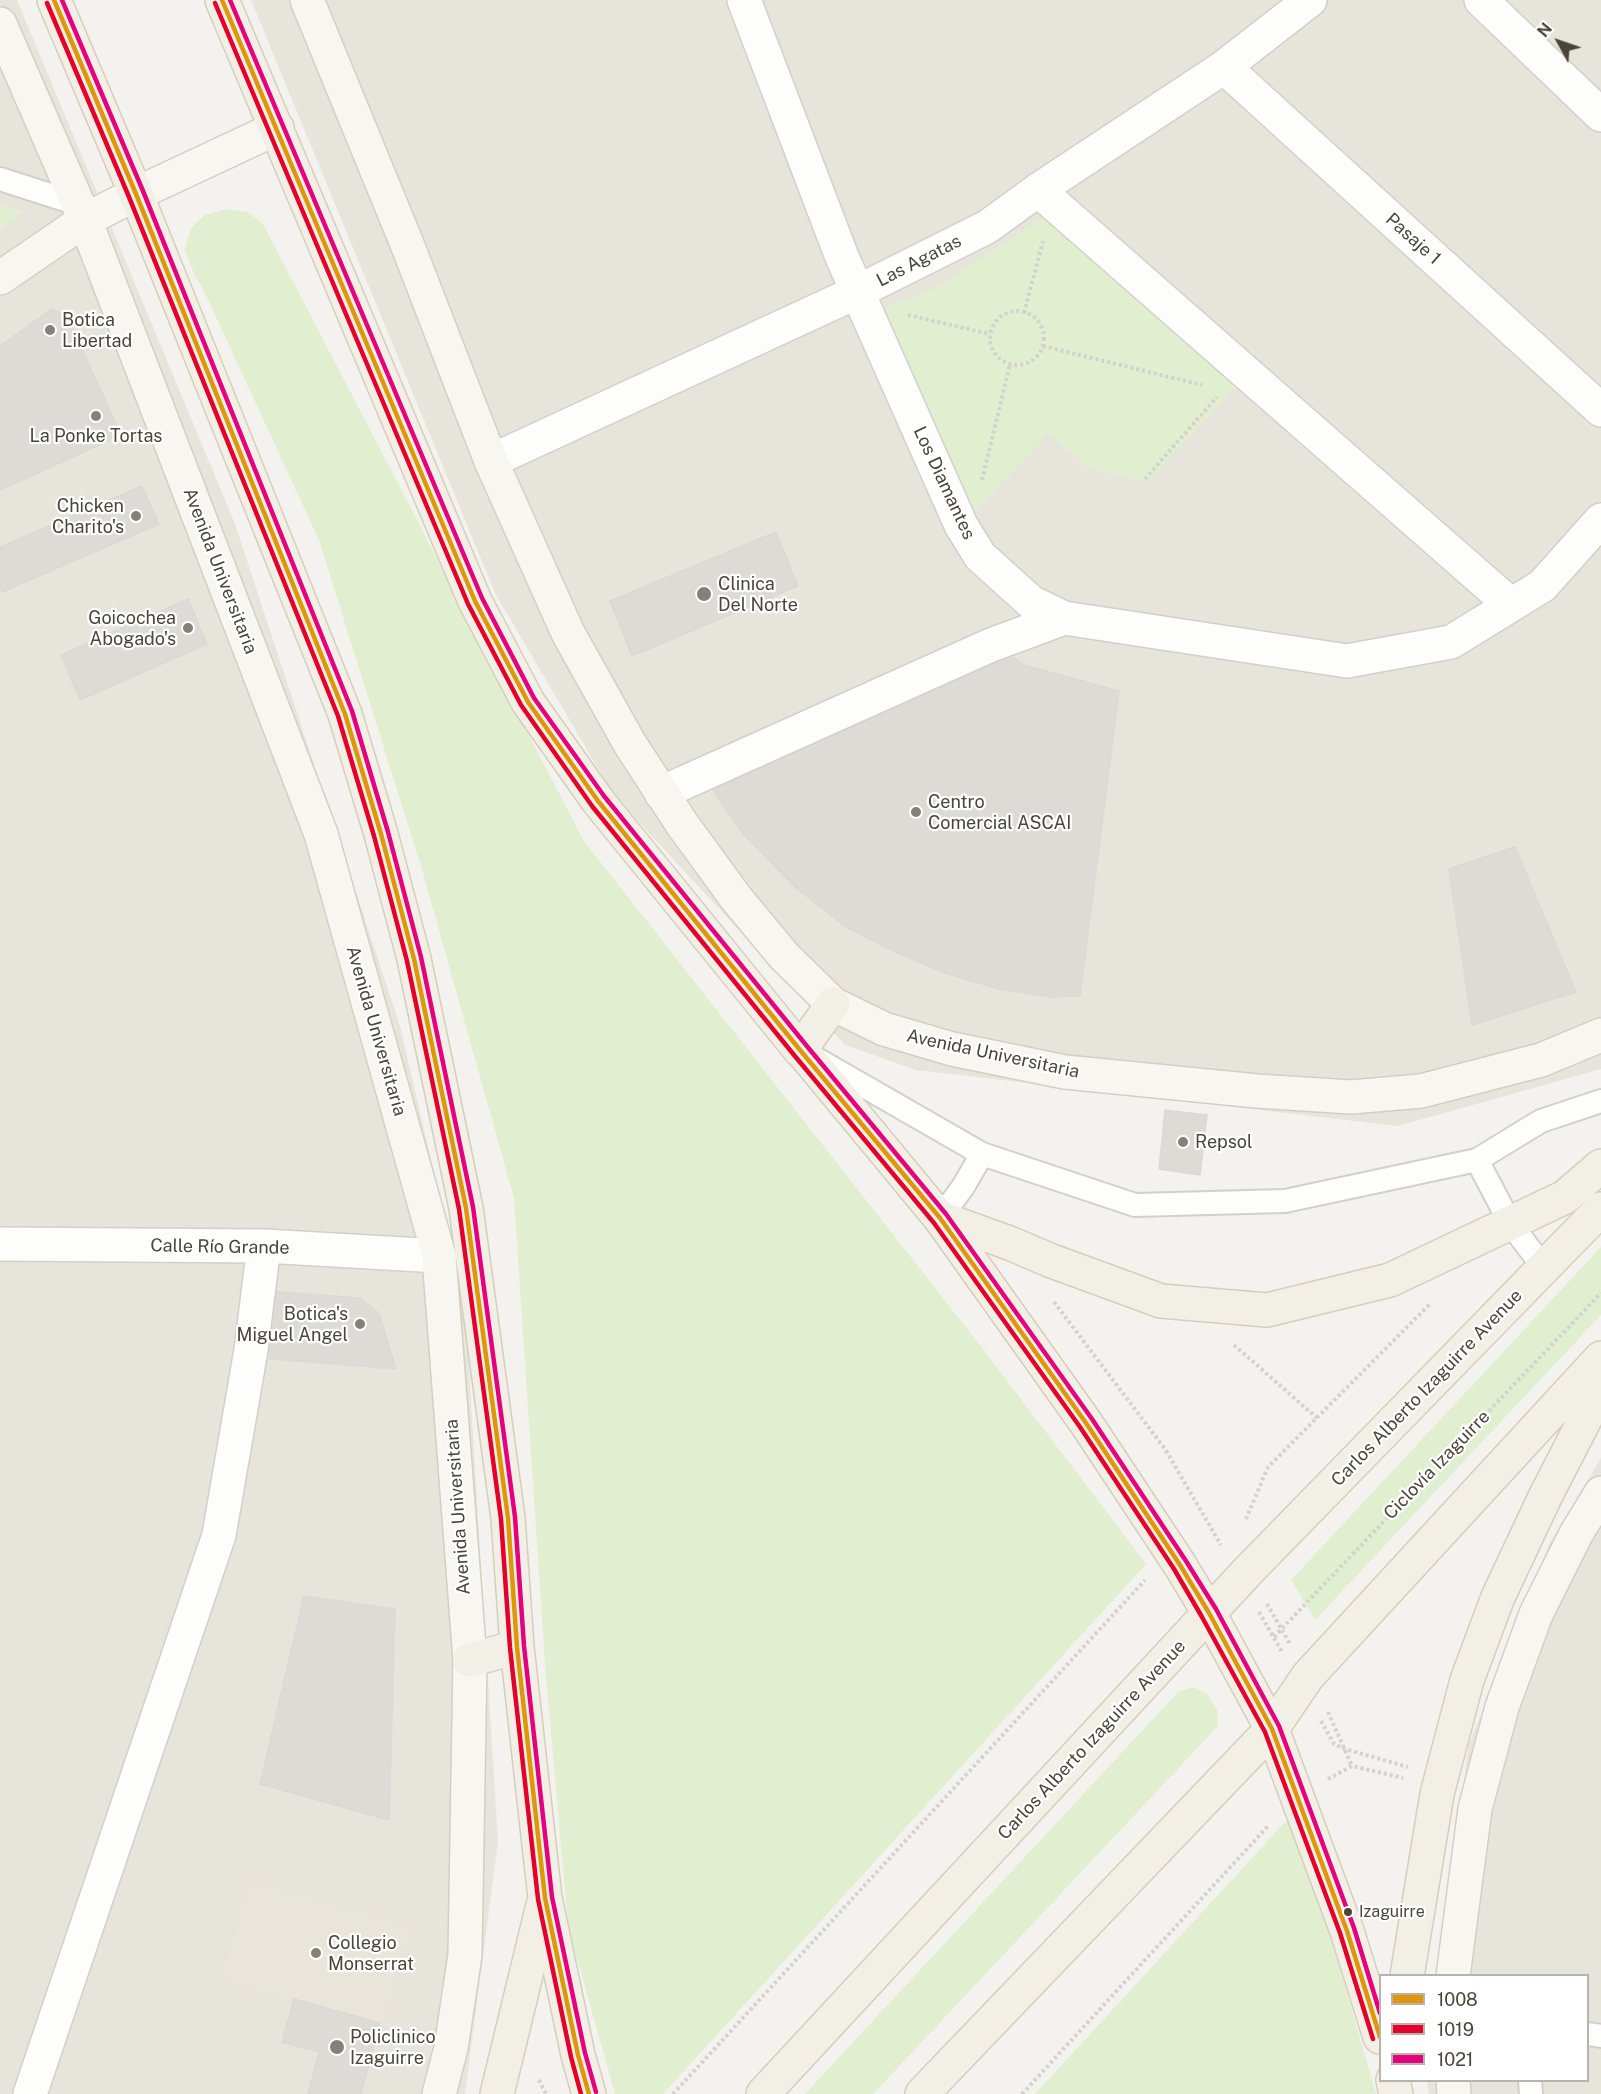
<!DOCTYPE html>
<html>
<head>
<meta charset="utf-8">
<style>
	body { margin:0 }
	#map { position:relative; width:1601px; height:2094px; overflow:hidden; background:#f4f2ee; font-family:"Public Sans",sans-serif }
	canvas { display:block }
	.legend { position:absolute; left:1379px; top:1974px; width:210px; height:108px; box-sizing:border-box; background:#fff; border:2px solid #b7b4b0; margin:0; padding:8px 10px; list-style:none; font-size:18px; color:#4b4439 }
	.legend li { display:flex; align-items:center; gap:12px; height:30px }
	.legend b { width:30px; border:2px solid #b7b4b0 }
	.north { position:absolute; left:1529px; top:12px; width:60px; height:60px; -webkit-text-stroke:4px #fff; paint-order:stroke; rotate:310deg; font-size:16px; font-weight:700; line-height:24px; text-align:center; color:#4b4439 }
	.north::after { content:''; display:block; margin:auto; width:21px; height:27px; background:#4b4439; clip-path:polygon(50% 0,100% 100%,50% 72%,0 100%) }
</style>
</head>
<body>
<div id="map">
<canvas width="1601" height="2094"></canvas>
<ul class="legend">
<li><b style="height:8px;background:#dd9709"></b>1008</li>
<li><b style="height:8px;background:#e4002b"></b>1019</li>
<li><b style="height:8px;background:#e5007d"></b>1021</li>
</ul>
<div class="north">N</div>
</div>
<script>
const ctx = document.querySelector('canvas').getContext('2d');
ctx.lineJoin = 'round';
function paint(path, color) {
  ctx.fillStyle = color;
  ctx.fill(path, 'evenodd');
}
function shape(rows) {
  const path = new Path2D();
  for (const r of rows) {
    if (r.length === 3) {
      path.moveTo(r[0] + r[2], r[1]);
      path.arc(r[0], r[1], r[2], 0, 2 * Math.PI);
      continue;
    }
    path.moveTo(r[0], r[1]);
    for (let i = 2; i < r.length; i += 2) path.lineTo(r[i], r[i + 1]);
  }
  return path;
}
function stroke(path, color, width, dash) {
  ctx.strokeStyle = color;
  ctx.lineWidth = width;
  ctx.lineCap = dash ? 'butt' : 'round';
  ctx.setLineDash(dash || []);
  ctx.stroke(path);
}
function drawText(font, color, halo, rows, align = 'center') {
  ctx.font = font + ' "Public Sans",sans-serif';
  ctx.lineWidth = 4.5;
  ctx.setLineDash([]);
  ctx.textBaseline = 'middle';
  ctx.strokeStyle = halo;
  ctx.fillStyle = color;
  for (const [text, x, y, turn = 0] of rows) {
    ctx.save();
    ctx.translate(x, y);
    ctx.rotate((+turn || 0) * Math.PI / 180);
    ctx.textAlign = isNaN(turn) ? turn : align;
    if (halo) ctx.strokeText(text, 0, 0);
    ctx.fillText(text, 0, 0);
    ctx.restore();
  }
}
paint(shape([
	[0,0,17,0,235,524,400,1026,465,1306,498,1842,465,2094,0,2094],
	[251,0,1601,0,1601,1069,1398,1126,916,1070,845,1045,613,794,495,593],
	[1601,1458,1601,2094,1429,2094,1427,2081,1588,2080,1588,1976,1436,1975,1469,1744,1549,1544]
]), '#e7e4dc');
paint(shape([
	[251,1884,408,1929,380,2023,224,1977]
]), '#eae5da');
paint(shape([
	[0,204,24,212,0,229],
	[227,209,248,212,263,224,584,841,983,1349,1146,1564,663,2094,615,2094,568,1926,545,1663,514,1198,423,873,319,540,204,291,193,272,185,250,191,228,205,215],
	[1051,212,1237,385,1147,482,1088,469,1049,433,969,516,884,308,936,288],
	[1601,1247,1601,1315,1315,1620,1291,1580],
	[1194,1687,1208,1695,1217,1709,1218,1726,873,2094,805,2094,1179,1691],
	[1287,1820,1330,1934,1376,2094,1035,2094]
]), '#e1eecf');
const building = shape([
	[52,309,67,317,102,393,0,438,0,346,52,309],
	[102,393,121,435,0,490,0,438,102,393],
	[142,486,159,524,2,592,0,588,0,547,142,486],
	[776,532,798,586,632,656,610,601,776,532],
	[188,599,207,644,80,700,61,655,188,599],
	[1008,654,1024,665,1119,691,1080,996,1052,997,999,989,945,973,891,950,846,927,796,888,744,835,712,789,1008,654],
	[1515,847,1576,992,1472,1025,1449,869,1515,847],
	[1165,1110,1207,1115,1200,1175,1159,1169,1165,1110],
	[267,1291,360,1298,379,1313,396,1369,260,1358,267,1291],
	[304,1596,395,1609,389,1820,260,1784,304,1596],
	[294,1999,380,2023,361,2094,308,2094,319,2052,282,2042,294,1999]
]);
paint(building, '#dedbd6');
stroke(building, '#dcd9d4', 1.5);
const lane = shape([
	[0,179,78,204],
	[815,1058,982,1154,1135,1205,1285,1201,1477,1160,1541,1121,1601,1101],
	[1477,1160,1510,1223,1544,1268],
	[940,1218,963,1187,982,1154],
	[1588,2034,1601,2036],
	[1530,2080,1531,2094]
]);
const street = shape([
	[744,0,842,257,961,525,980,556,1031,602,1064,618,1347,661,1451,642,1542,586,1601,520],
	[1481,0,1601,115],
	[1224,67,1601,410],
	[1038,190,1511,605],
	[491,461,857,292,987,227,1038,190,1224,67,1310,0],
	[661,793,991,645,1064,618],
	[0,1244,264,1246,439,1256],
	[30,2094,219,1535,251,1350,264,1246]
]);
const secondary = shape([
	[307,0,407,244,491,461,568,633,630,744,682,824,736,898,784,956,833,1004,884,1029,952,1049,1065,1072,1257,1091,1351,1097,1421,1091,1541,1060,1601,1035],
	[0,24,85,220,321,834,439,1256,470,1660,465,1955,451,2048,439,2094],
	[0,278,85,220,136,194,277,128],
	[1453,1976,1475,1809,1502,1707,1536,1614,1576,1534,1601,1493],
	[1453,2080,1454,2094]
]);
const primary = shape([
	[54,0,136,194,345,714,381,834,414,959,466,1208,508,1518,517,1647,545,1898,578,2055,589,2094],
	[222,0,475,601,528,702,598,801,800,1050,806,1056,940,1218,1086,1423,1180,1565,1209,1613,1272,1729,1347,1931,1380,2037],
	[800,1050,833,1004],
	[940,1218,1012,1244,1049,1260,1161,1301,1267,1310,1390,1280,1565,1197,1601,1166],
	[470,1660,517,1647],
	[1407,1976,1437,1794,1467,1680,1498,1597,1545,1497,1601,1388],
	[1393,2080,1396,2094],
	[497,2094,543,1905],
	[763,2094,1248,1571,1601,1209],
	[922,2094,1272,1729,1308,1676,1601,1358]
]);
stroke(lane, '#d2d0cb', 26);
stroke(street, '#d2d0cb', 36);
stroke(secondary, '#d3cfc5', 36);
stroke(primary, '#d6cebb', 36);
stroke(shape([
	[1017,338,27],
	[1024,313,1043,241],
	[908,315,990,334],
	[1043,346,1202,385],
	[1145,479,1217,397],
	[982,480,1010,364],
	[1054,1302,1165,1449,1221,1545],
	[1234,1345,1317,1418],
	[1246,1519,1268,1467,1430,1304],
	[1267,1604,1290,1644],
	[1259,1612,1282,1652],
	[1274,1637,1601,1293],
	[1328,1712,1352,1766],
	[1321,1721,1334,1744,1345,1749,1408,1767],
	[1328,1779,1352,1766,1403,1778],
	[539,2080,546,2094],
	[673,2094,1145,1580],
	[1022,2094,1269,1825]
]), '#d3d2cc', 4, [3, 3]);
stroke(lane, '#fdfdfc', 22);
stroke(street, '#fdfdfc', 33);
stroke(secondary, '#f7f6f1', 33);
stroke(primary, '#f2efe6', 33);
stroke(shape([
	[54,0,136,194,345,714,381,834,414,959,466,1208,508,1518,517,1647,545,1898,578,2055,589,2094],
	[222,0,475,601,528,702,598,801,800,1050,940,1218,1086,1423,1180,1565,1209,1613,1272,1729,1347,1931,1380,2037]
]), '#dd9709', 4.5);
stroke(shape([
	[47,3,129,197,338,716,374,836,407,961,459,1209,501,1519,510,1648,538,1899,571,2057,581,2094],
	[215,3,468,604,521,705,592,806,794,1055,934,1223,1080,1427,1174,1569,1202,1617,1265,1732,1340,1933,1373,2039]
]), '#e4002b', 4.5);
stroke(shape([
	[62,0,143,191,352,711,388,832,421,957,473,1207,515,1517,524,1646,552,1897,585,2053,596,2092],
	[230,0,482,598,534,698,604,796,806,1045,946,1214,1092,1419,1186,1561,1216,1609,1279,1726,1354,1928,1380,2013]
]), '#e5007d', 4.5);
for (const [x, y, r, color] of [
	[50,330,6,"#868178"],
	[96,416,6,"#868178"],
	[136,516,6,"#868178"],
	[704,594,8,"#868178"],
	[188,628,6,"#868178"],
	[916,812,6,"#868178"],
	[1183,1142,6,"#868178"],
	[360,1324,6,"#868178"],
	[1348,1912,5,"#4b4439"],
	[316,1953,6,"#868178"],
	[337,2047,8,"#868178"]
]) {
  const dot = new Path2D();
  dot.arc(x, y, r, 0, 2 * Math.PI);
  ctx.fillStyle = color;
  ctx.fill(dot);
  stroke(dot, '#fff', 2);
}
drawText('16px', '#4b4439', '#fff', [
	["Izaguirre",1359,1912]
], 'left');
drawText('18px', '#4b4439', '#fff', [
	["Pasaje 1",1413,239,42],
	["Las Agatas",919,261,-27],
	["Los Diamantes",944,483,65],
	["Avenida Universitaria",220,571,69],
	["Avenida Universitaria",376,1031,74],
	["Avenida Universitaria",993,1054,12],
	["Calle Río Grande",220,1247,1],
	["Carlos Alberto Izaguirre Avenue",1427,1388,-46],
	["Ciclovía Izaguirre",1437,1465,-46],
	["Avenida Universitaria",458,1507,-94],
	["Carlos Alberto Izaguirre Avenue",1092,1740,-47]
]);
drawText('18px', '#4b4439', '#fff', [
	["Botica",62,320],
	["Libertad",62,341],
	["La Ponke Tortas",96,436,"center"],
	["Chicken",124,506,"right"],
	["Charito's",124,527,"right"],
	["Clinica",718,584],
	["Del Norte",718,605],
	["Goicochea",176,618,"right"],
	["Abogado's",176,639,"right"],
	["Centro",928,802],
	["Comercial ASCAI",928,823],
	["Repsol",1195,1142],
	["Botica's",348,1314,"right"],
	["Miguel Angel",348,1335,"right"],
	["Collegio",328,1943],
	["Monserrat",328,1964],
	["Policlinico",350,2037],
	["Izaguirre",350,2058]
], 'left');
</script>
</body>
</html>
